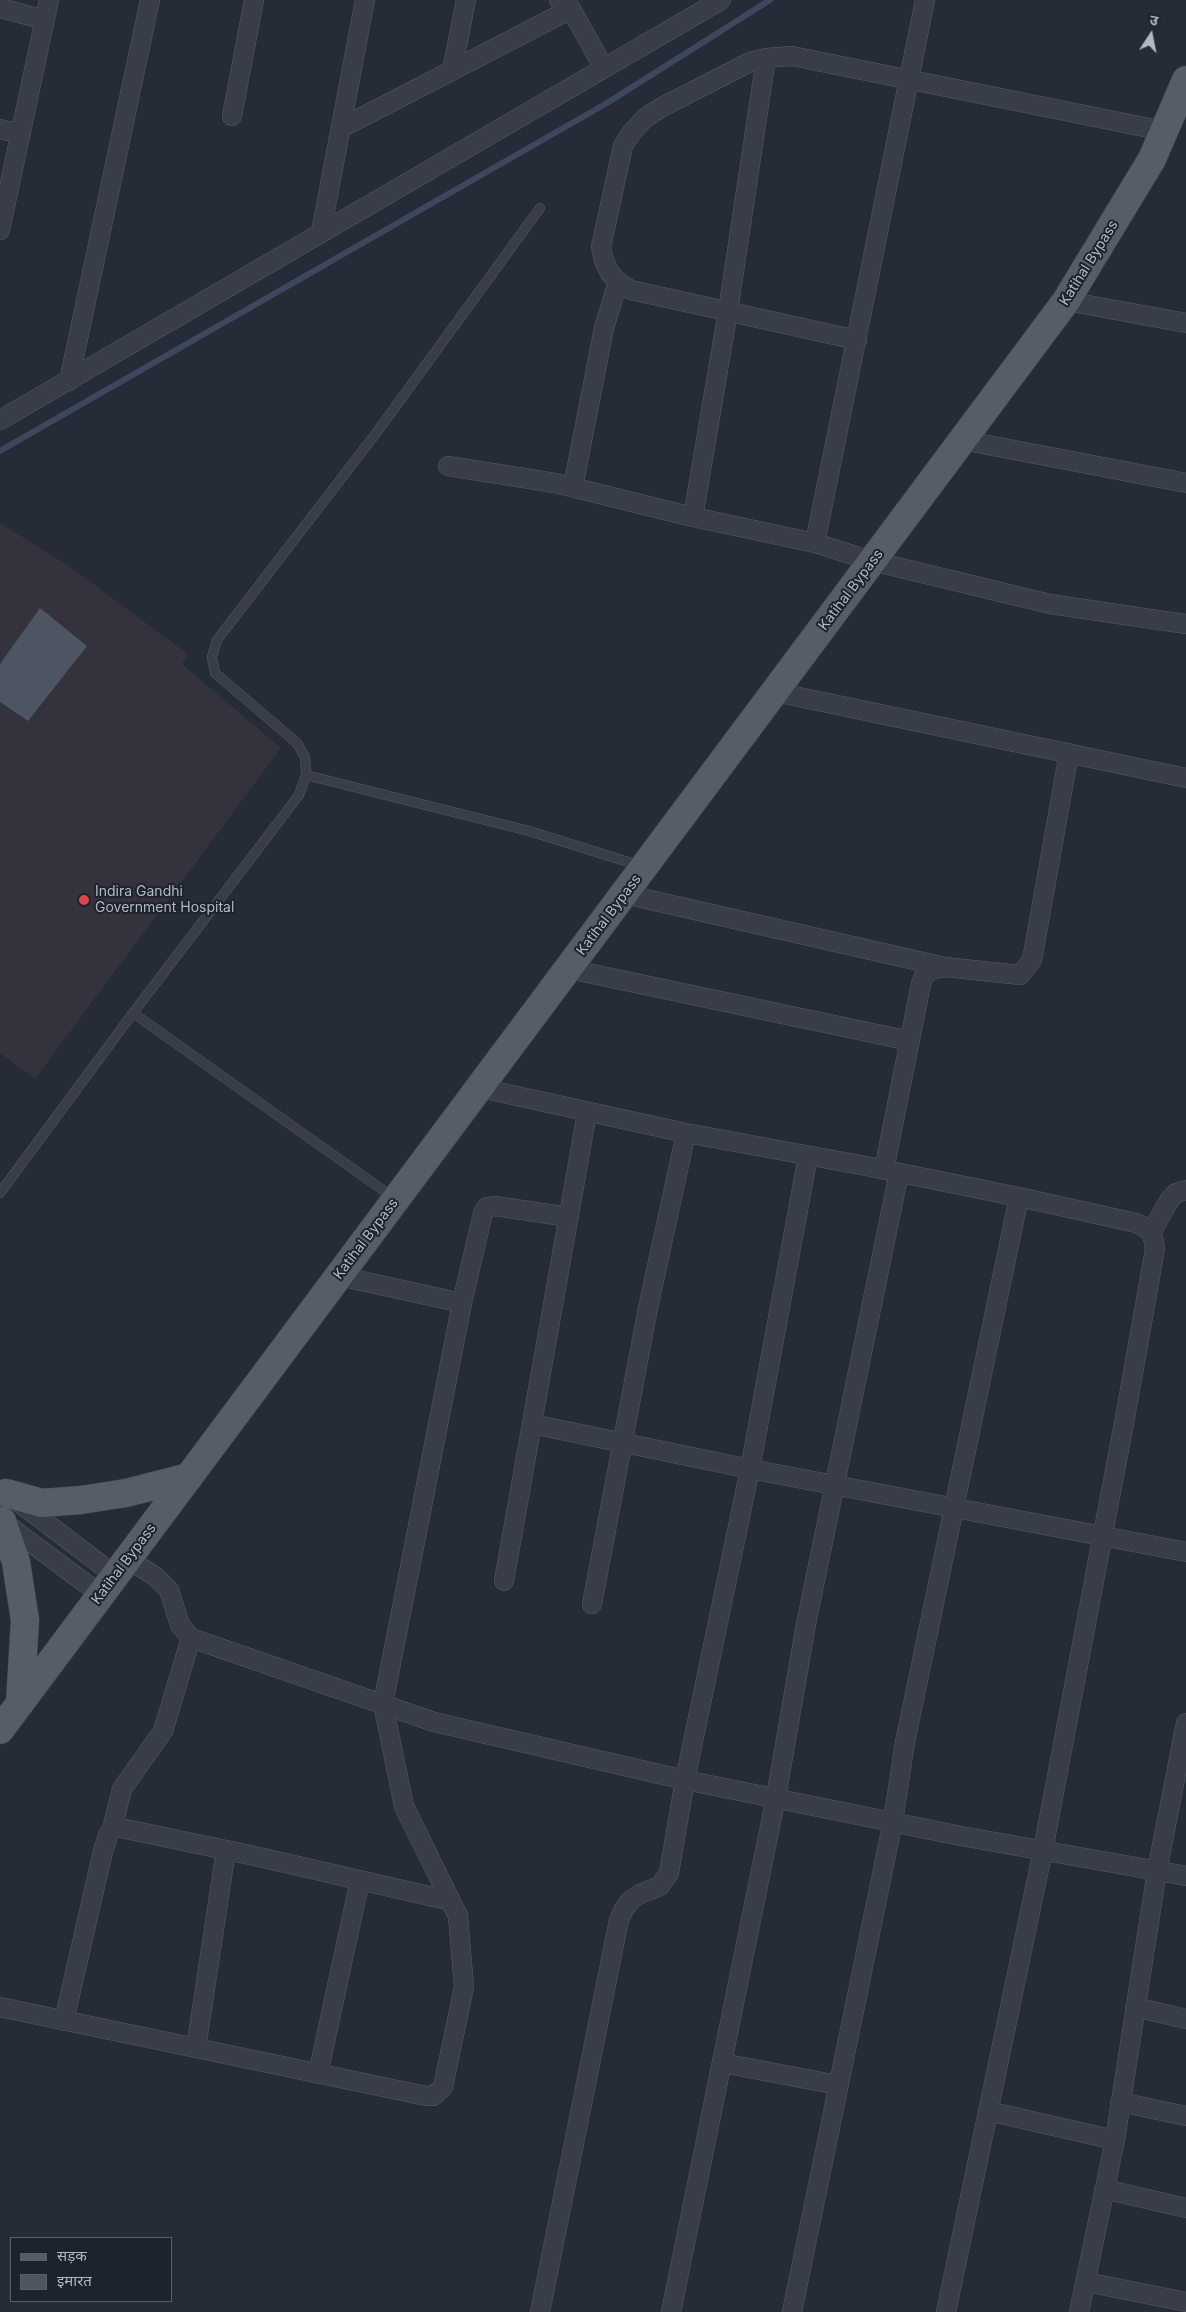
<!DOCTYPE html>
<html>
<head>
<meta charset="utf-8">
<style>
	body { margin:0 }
	#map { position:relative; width:1186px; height:2312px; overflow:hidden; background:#252b37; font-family:Inter,"Noto Sans Devanagari",sans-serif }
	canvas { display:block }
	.legend { position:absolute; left:10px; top:2237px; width:162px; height:65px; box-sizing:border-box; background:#1d232d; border:1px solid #595f69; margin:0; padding:6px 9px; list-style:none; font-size:15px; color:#b3b8c4 }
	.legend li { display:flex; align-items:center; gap:10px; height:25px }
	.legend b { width:25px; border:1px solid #595f69 }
	.north { position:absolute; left:1126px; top:10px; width:50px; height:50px; -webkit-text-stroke:4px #1d232d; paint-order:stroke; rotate:11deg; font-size:14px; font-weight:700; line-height:20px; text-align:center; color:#b3b8c4 }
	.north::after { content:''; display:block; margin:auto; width:18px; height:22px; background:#b3b8c4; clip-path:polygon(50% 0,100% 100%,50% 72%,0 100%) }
</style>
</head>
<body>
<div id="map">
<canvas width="1186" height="2312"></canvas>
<ul class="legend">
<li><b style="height:6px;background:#565c68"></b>सड़क</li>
<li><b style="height:14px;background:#4d5563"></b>इमारत</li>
</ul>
<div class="north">उ</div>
</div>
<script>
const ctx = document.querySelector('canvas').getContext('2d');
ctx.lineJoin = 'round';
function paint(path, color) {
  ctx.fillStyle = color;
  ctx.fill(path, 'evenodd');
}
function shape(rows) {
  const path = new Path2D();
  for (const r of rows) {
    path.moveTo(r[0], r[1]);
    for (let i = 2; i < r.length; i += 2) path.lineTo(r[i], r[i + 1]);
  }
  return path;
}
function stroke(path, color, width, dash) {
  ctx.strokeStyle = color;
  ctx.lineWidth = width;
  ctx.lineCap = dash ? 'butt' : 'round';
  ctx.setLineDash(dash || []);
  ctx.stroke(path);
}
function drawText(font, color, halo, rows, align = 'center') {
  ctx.font = font + ' Inter,sans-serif';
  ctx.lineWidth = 4;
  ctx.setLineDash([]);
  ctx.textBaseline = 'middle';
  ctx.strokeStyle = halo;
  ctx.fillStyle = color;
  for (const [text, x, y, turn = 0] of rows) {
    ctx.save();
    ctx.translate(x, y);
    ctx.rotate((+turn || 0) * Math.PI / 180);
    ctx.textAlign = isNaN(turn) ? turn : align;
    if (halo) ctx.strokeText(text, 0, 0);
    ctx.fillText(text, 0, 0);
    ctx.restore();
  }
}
paint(shape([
	[0,523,69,566,188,654,182,664,281,748,35,1079,0,1053]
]), '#34323d');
stroke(shape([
	[0,451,607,103,770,0]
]), '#3d485e', 6);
paint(shape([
	[40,608,87,646,28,721,0,702,0,664]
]), '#4d5563');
const service = shape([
	[306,775,529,831,641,866],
	[133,1013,394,1198],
	[0,1193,133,1013,299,795,306,775,305,757,297,743,215,673,212,657,217,640,377,432,540,208]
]);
const minor = shape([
	[559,0,567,2,604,68],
	[0,8,45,20],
	[452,71,466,0],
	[232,116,254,0],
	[341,128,571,9],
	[0,129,21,134],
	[0,230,49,0],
	[321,232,365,0],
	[1066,301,1186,323],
	[857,340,631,290,618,282,610,273,604,261,601,247,623,146,632,132,645,118,662,107,750,62,766,58,792,56,1164,131],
	[69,381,150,0],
	[0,420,721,0],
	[962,440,1186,483],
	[448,466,555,483,693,517,815,543,872,561,1050,604,1186,624],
	[573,487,604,328,618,282],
	[693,517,728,311,766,58],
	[815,543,925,0],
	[775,692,1186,778],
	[624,894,945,967],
	[569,969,910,1041],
	[480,1088,686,1133,866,1166,1019,1197,1136,1223,1144,1227,1151,1233,1154,1242,1155,1249,1125,1418,1043,1850,946,2312],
	[884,1170,921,984,924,976,931,970,945,967,1020,975,1032,960,1069,753],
	[1151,1233,1170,1199,1176,1193,1186,1190],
	[339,1276,462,1303],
	[532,1424,750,1469,1186,1552],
	[17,1501,116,1576],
	[2,1521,101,1595],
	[128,1559,156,1577,169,1590,180,1625,191,1638,434,1722,685,1780,961,1836,1186,1876],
	[504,1581,587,1113],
	[592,1604,648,1308,686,1133],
	[112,1829,122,1789,163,1731,191,1638],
	[0,2007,426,2096,433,2096,443,2087,464,1987,458,1916,404,1806,383,1704,462,1303,483,1213,487,1207,495,1206,569,1217],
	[1135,2007,1186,2019],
	[64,2021,103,1851,109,1833,116,1827,250,1855,451,1901],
	[196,2048,226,1850],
	[722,2063,838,2085],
	[318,2074,360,1880],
	[1120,2102,1186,2116],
	[988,2111,1115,2140],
	[1104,2189,1186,2208],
	[1086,2282,1186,2302],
	[540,2312,619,1920,624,1909,631,1900,640,1894,660,1886,669,1873,685,1780,750,1469,808,1156],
	[671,2312,776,1797,806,1624,899,1173],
	[792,2312,893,1821,905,1742,1019,1197],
	[1079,2312,1115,2140,1157,1871,1186,1723]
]);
const primary = shape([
	[6,1493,42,1503,81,1500,126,1493,189,1477],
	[2,1521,16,1562,25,1620,20,1703],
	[0,1730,1066,301,1152,159,1186,80]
]);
stroke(service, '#565b66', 10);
stroke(minor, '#565b66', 20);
stroke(primary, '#414751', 29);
stroke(service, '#383d48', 9);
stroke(minor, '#383d48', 19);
stroke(primary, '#565c68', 28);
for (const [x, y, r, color] of [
	[84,900,6,"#e0444e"]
]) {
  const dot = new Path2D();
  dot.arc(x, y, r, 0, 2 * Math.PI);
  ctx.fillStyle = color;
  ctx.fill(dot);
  stroke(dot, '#1d232d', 2);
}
drawText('14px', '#b3b8c4', '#1d232d', [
	["Katihal Bypass",1089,263,-58],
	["Katihal Bypass",851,590,-53],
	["Katihal Bypass",609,915,-53],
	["Katihal Bypass",366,1239,-53],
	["Katihal Bypass",124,1564,-53]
]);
drawText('14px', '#b3b8c4', '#1d232d', [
	["Indira Gandhi",95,892],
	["Government Hospital",95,908]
], 'left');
</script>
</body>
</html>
